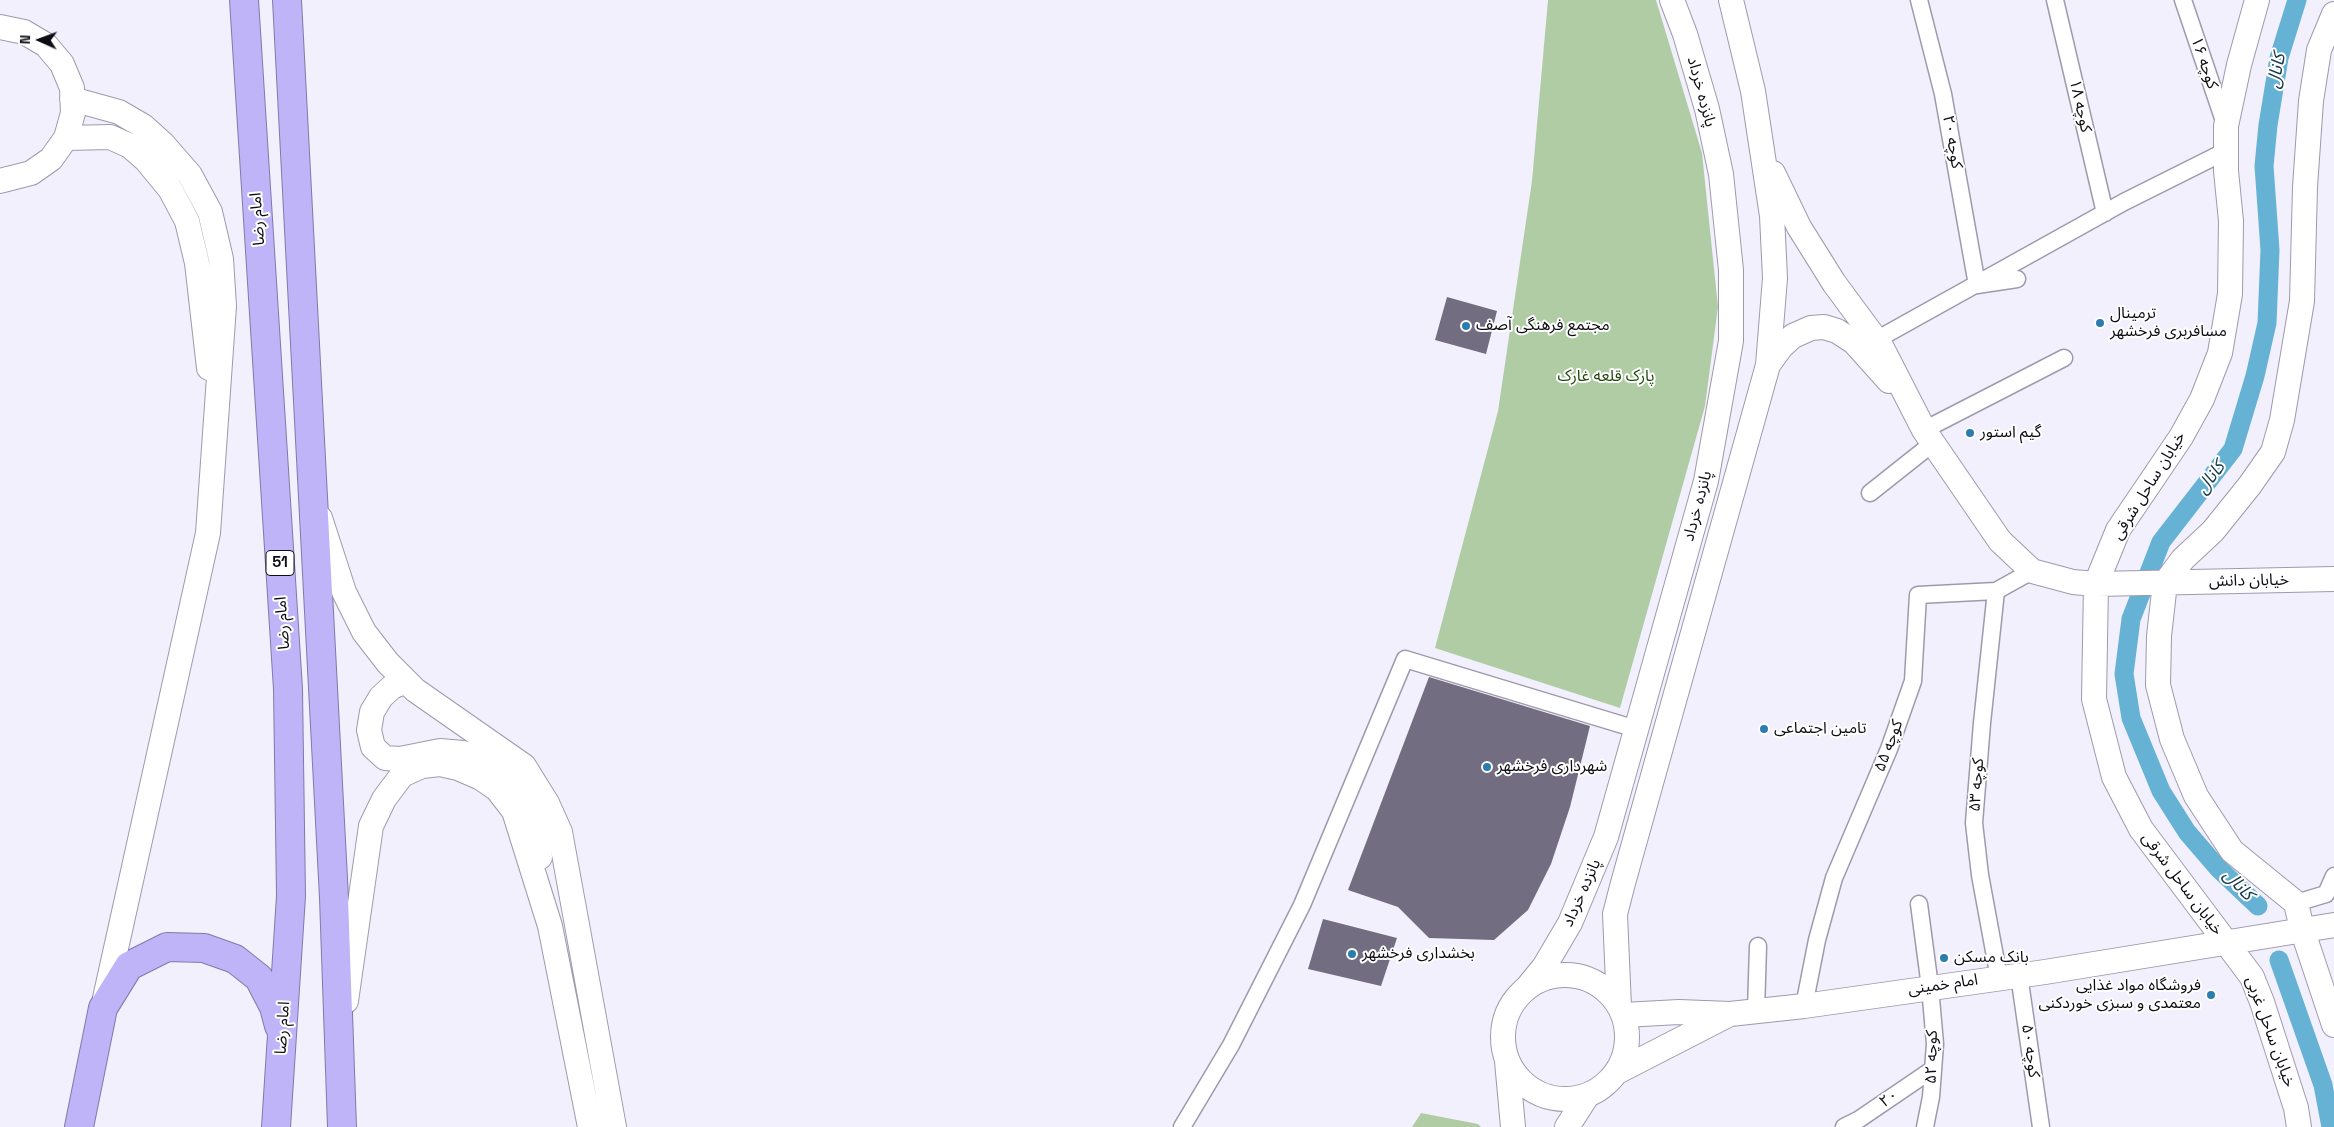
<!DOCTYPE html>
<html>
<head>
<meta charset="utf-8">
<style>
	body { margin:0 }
	#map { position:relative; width:2334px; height:1127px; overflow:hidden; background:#f3f0fd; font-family:"Space Grotesk",sans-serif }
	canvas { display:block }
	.north { position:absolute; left:15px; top:15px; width:50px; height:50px; -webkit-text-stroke:4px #fff; paint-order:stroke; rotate:272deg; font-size:14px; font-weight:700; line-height:20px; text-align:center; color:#0e0c13 }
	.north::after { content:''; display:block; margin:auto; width:18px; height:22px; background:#0e0c13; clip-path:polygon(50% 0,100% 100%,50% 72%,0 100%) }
</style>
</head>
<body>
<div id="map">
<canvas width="2334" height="1127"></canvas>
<div class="north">N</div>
</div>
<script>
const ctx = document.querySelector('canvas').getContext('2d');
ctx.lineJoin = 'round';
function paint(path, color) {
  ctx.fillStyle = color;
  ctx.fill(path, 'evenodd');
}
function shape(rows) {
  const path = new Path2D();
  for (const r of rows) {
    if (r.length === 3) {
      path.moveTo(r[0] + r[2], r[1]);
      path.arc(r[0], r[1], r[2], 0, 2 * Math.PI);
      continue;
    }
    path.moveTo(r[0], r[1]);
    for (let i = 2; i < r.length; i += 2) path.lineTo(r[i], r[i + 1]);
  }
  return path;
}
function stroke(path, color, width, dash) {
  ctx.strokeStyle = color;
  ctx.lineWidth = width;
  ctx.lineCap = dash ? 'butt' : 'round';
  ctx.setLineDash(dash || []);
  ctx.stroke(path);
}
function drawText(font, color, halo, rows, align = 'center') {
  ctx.font = font + ' "Space Grotesk","Noto Sans Arabic",sans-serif';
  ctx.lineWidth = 4;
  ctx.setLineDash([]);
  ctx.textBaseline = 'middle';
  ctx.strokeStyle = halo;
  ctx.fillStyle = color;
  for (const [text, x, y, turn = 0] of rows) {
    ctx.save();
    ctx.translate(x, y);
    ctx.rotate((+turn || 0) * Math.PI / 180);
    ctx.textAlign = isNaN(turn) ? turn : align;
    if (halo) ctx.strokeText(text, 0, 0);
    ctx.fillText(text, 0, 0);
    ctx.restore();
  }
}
paint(shape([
	[1548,0,1656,0,1702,153,1718,307,1705,406,1620,708,1435,648,1498,411,1532,181],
	[1421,1113,1478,1124,1481,1127,1412,1127]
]), '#b0cca5');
stroke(shape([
	[2258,906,2218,868,2187,832,2161,791,2131,718,2124,674,2131,619,2161,542,2233,449,2255,376,2267,323,2270,250,2264,166,2268,125,2279,58,2297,0],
	[2279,960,2323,1085,2331,1127]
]), '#65b2d5', 19);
paint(shape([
	[1447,297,1497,311,1486,354,1435,340],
	[1429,677,1590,726,1570,807,1551,864,1528,910,1494,940,1429,938,1398,907,1348,890],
	[1323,919,1397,938,1381,986,1308,969]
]), '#726d80');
const street = shape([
	[1919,0,1943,94,1977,285,2017,279],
	[2055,0,2105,213],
	[2183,0,2225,124],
	[1876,340,2124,202,2226,151],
	[1924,430,2064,358],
	[1870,493,1933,443],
	[1996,591,1982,723,1974,823,1980,875,1999,978],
	[2296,903,2326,894,2334,876],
	[1919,904,1930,987,1935,1044,1931,1097,1925,1127],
	[2019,975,2041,1127],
	[1804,1006,1817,940,1834,878,1889,749,1913,681,1918,595,1996,591,2032,571],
	[1756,1011,1758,946],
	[1182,1127,1231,1045,1302,905,1405,659,1636,729],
	[1844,1127,1858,1120,1933,1069]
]);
const secondary = shape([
	[2257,0,2239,65,2226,126,2226,171,2231,221,2230,294,2220,353,2202,399,2181,437,2118,530,2096,584,2094,699,2114,777,2141,829,2252,977,2262,1002,2296,1108,2299,1127],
	[2334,14,2319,50,2311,101,2305,187,2302,301,2282,420,2273,452,2250,485,2213,531,2183,559,2165,583,2159,636,2158,685,2172,739,2196,796,2232,851,2296,903,2302,929,2334,1025],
	[0,27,24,32,46,45,62,64,72,88,73,113,66,138,51,159,31,173,0,181],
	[72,99,119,112,143,126,163,144,190,175,210,212,221,259,224,306,208,533,105,998],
	[66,138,110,137,130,146,146,160,170,189,187,221,197,263,209,368],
	[1773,173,1799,227,1834,283,1882,348,1924,430,2000,541,2032,571,2073,582,2096,584,2334,579],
	[1768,365,1781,347,1793,336,1811,328,1824,327,1837,331,1854,342,1889,381],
	[320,518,344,592,364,632,388,663,415,690,524,766,547,803,560,832,614,1127],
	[406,681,392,687,381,697,372,712,369,730,373,747,385,758,400,759,440,751,463,753,483,759,502,769,516,783,533,808,540,857],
	[1565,1037,62],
	[1526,989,1544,967,1570,923,1606,837,1706,481,1731,341,1731,270,1721,174,1707,109,1685,34,1672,0],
	[346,1001,371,826,384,799,402,775,422,766,440,764,458,768,481,778,497,789,514,811,550,926,590,1127],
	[1619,1006,1615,914,1623,883,1768,365,1775,278,1772,216,1753,91,1731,0],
	[1623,1015,1679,1012,1730,1014,1804,1006,2045,972,2334,925],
	[1507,1061,1513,1127],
	[1617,1072,1726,1016],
	[1567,1127,1587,1096]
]);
const highway = shape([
	[244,0,288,689,291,896,276,1127],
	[287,0,334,898,342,1127],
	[79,1127,103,1008,129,966,167,947,204,948,235,959,259,978,274,1007,279,1026]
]);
stroke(street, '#9f99ad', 19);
stroke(secondary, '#9f99ad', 26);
stroke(highway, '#8179a8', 30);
stroke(street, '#fff', 16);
stroke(secondary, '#fff', 24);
stroke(highway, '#bfb4f8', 28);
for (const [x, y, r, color] of [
	[2100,323,5,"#2a7dae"],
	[1466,326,5,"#2a7dae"],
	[1970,433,5,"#2a7dae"],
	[1764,729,5,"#2a7dae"],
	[1487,767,5,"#2a7dae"],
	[1352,954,5,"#2a7dae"],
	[1944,958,5,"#2a7dae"],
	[2211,995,5,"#2a7dae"]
]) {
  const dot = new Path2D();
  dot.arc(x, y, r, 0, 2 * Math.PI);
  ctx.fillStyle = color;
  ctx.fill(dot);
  stroke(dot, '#fff', 2);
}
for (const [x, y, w] of [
	[280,563,28]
]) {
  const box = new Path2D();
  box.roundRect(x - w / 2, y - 12.5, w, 25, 4);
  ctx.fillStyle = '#fff';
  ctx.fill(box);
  stroke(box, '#0e0c13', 1);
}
drawText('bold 15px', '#0e0c13', null, [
	["51",280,563]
]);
drawText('16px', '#0e0c13', '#fff', [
	["کوچه ۱۶",2204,63,71],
	["پانزده خرداد",1701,92,75],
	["کوچه ۱۸",2080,106,77],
	["کوچه ۲۰",1952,142,80],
	["امام رضا",258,219,-94],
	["خیابان ساحل شرقی",2149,486,-58],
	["پانزده خرداد",1698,506,-75],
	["خیابان دانش",2249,581,-1],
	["امام رضا",283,623,-94],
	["کوچه ۵۵",1889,746,-69],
	["کوچه ۵۳",1977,785,-86],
	["خیابان ساحل شرقی",2182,884,53],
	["پانزده خرداد",1582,893,-66],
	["امام خمینی",1943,985,-8],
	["امام رضا",283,1028,-86],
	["خیابان ساحل غربی",2270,1032,70],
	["کوچه ۵۰",2030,1051,82],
	["کوچه ۵۲",1932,1057,-89],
	["۲۰",1889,1099,-34]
]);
drawText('16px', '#0e0c13', '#fff', [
	["ترمینال",2110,314],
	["مسافربری فرخشهر",2110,332],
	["مجتمع فرهنگی آصف",1476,326],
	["گیم استور",1980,433],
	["تامین اجتماعی",1774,729],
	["شهرداری فرخشهر",1497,767],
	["بخشداری فرخشهر",1362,954],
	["بانک مسکن",1954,958],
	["فروشگاه مواد غذایی",2201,986,"right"],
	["معتمدی و سبزی خوردکنی",2201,1004,"right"]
], 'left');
drawText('16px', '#20470b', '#fff', [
	["پارک قلعه غارک",1606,377]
]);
drawText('italic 18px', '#173a4a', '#fff', [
	["کانال",2277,71,-79],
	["کانال",2211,478,-53],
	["کانال",2238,885,47]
]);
</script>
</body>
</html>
